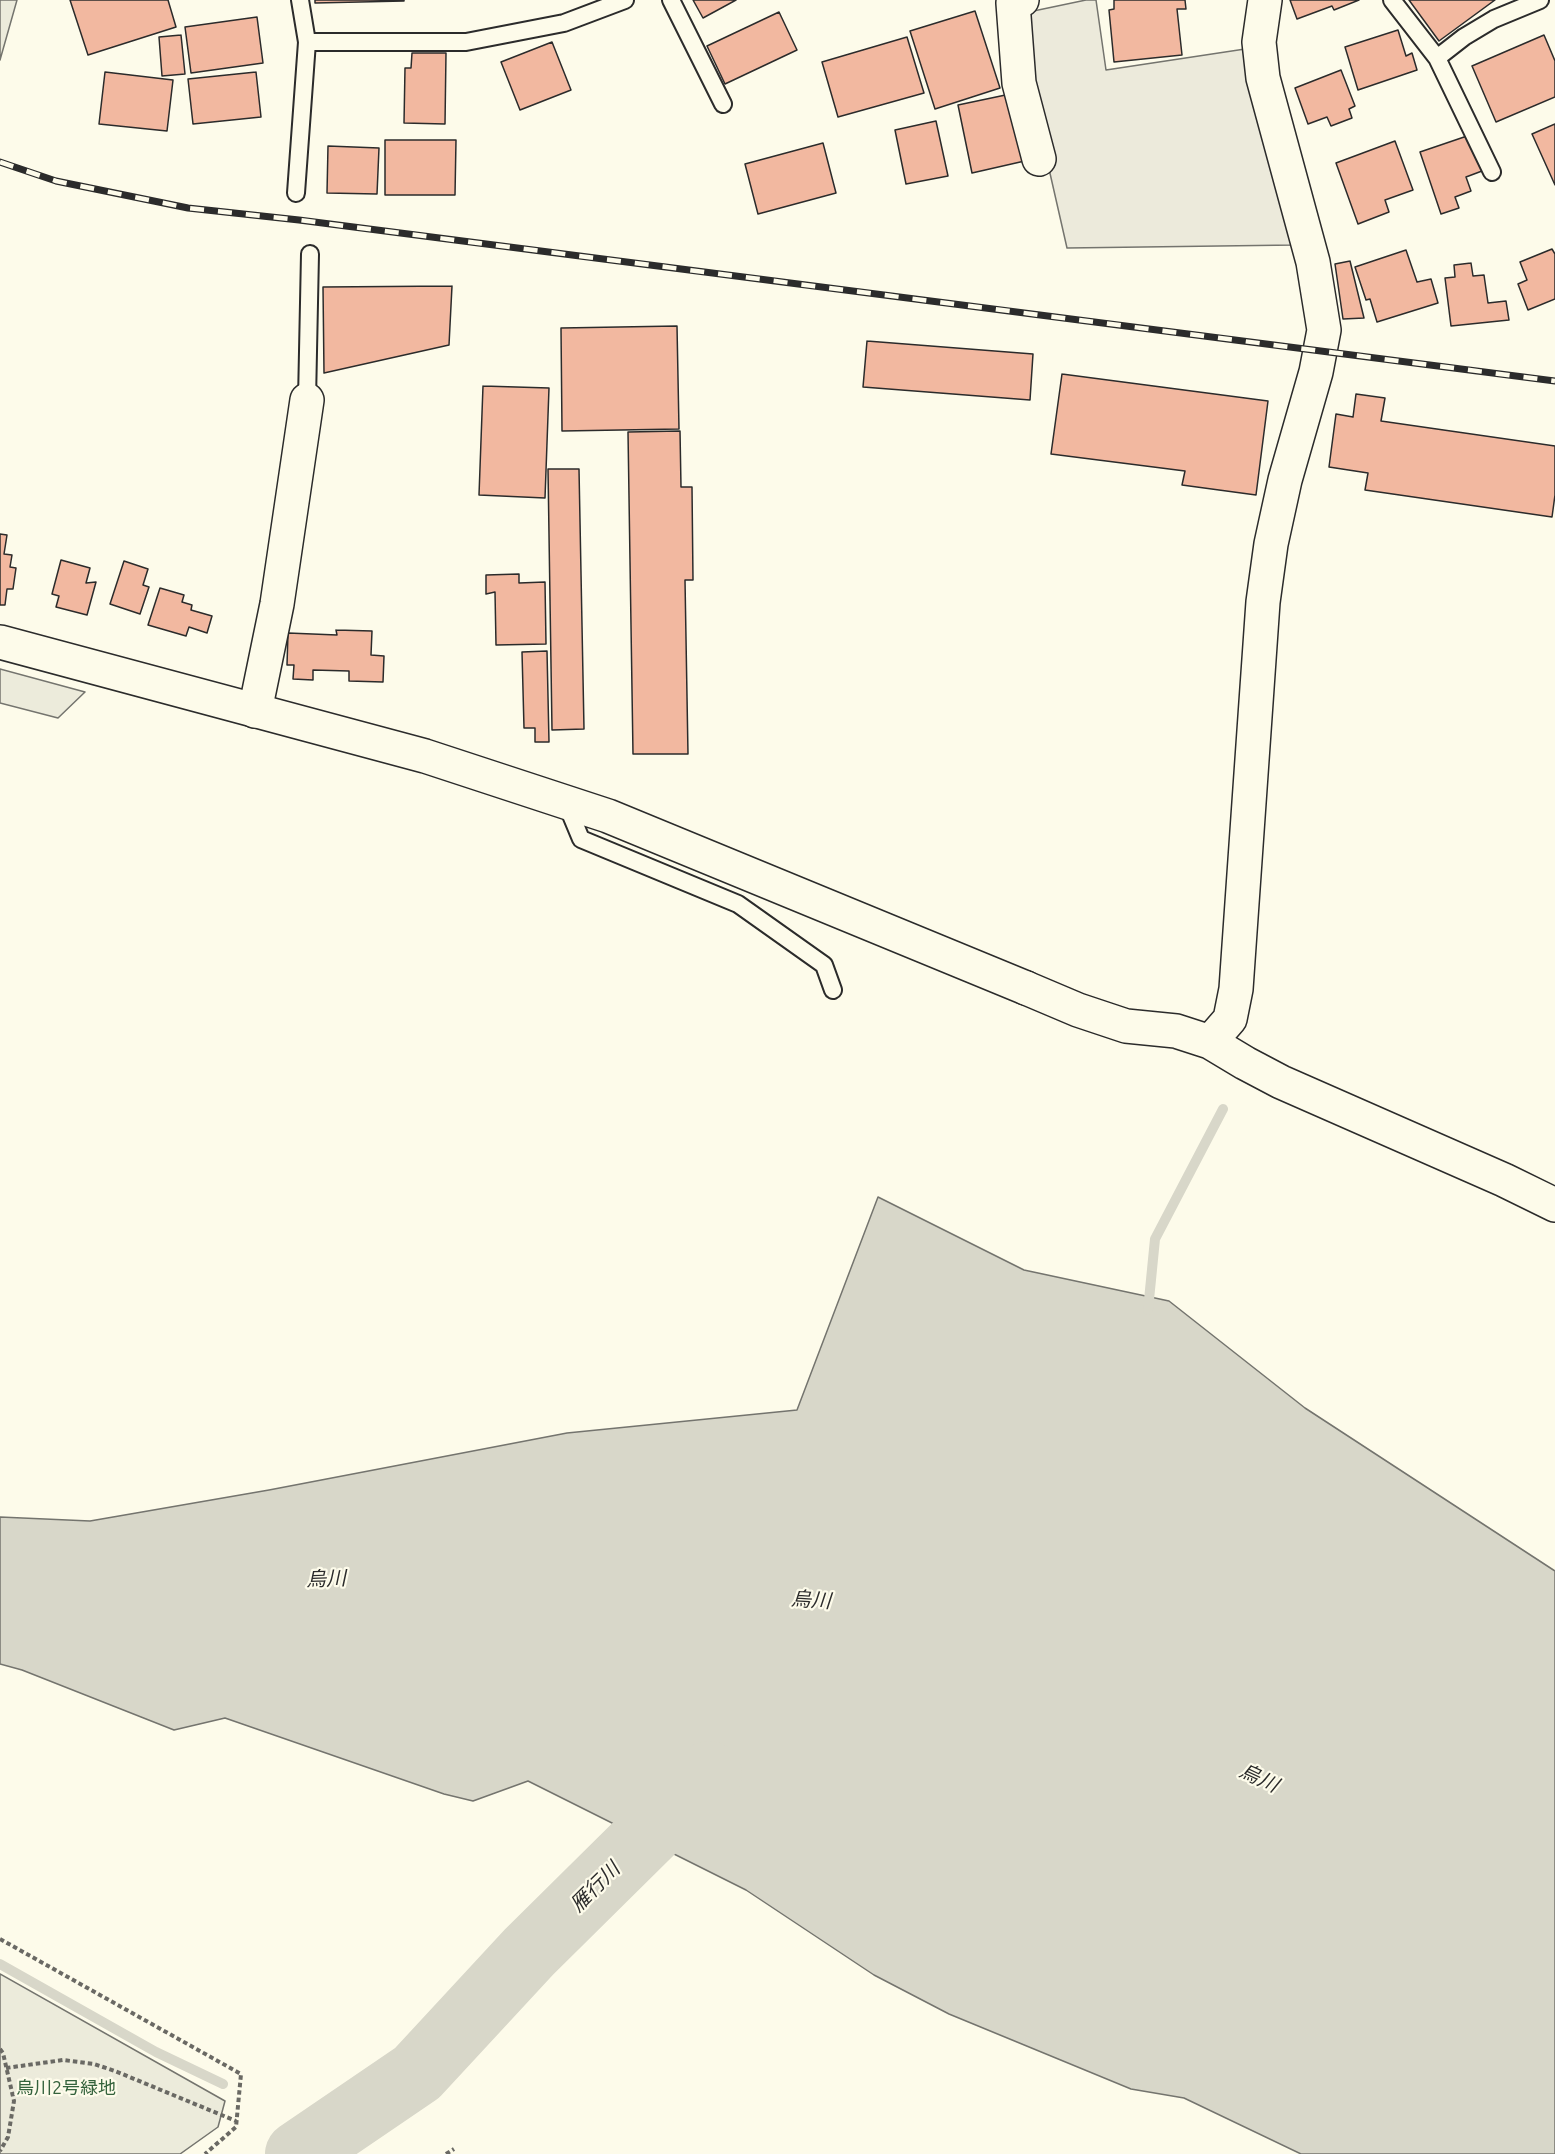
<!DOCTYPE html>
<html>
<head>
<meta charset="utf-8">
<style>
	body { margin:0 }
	canvas { display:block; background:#fdfbea }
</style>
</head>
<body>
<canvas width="1555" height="2154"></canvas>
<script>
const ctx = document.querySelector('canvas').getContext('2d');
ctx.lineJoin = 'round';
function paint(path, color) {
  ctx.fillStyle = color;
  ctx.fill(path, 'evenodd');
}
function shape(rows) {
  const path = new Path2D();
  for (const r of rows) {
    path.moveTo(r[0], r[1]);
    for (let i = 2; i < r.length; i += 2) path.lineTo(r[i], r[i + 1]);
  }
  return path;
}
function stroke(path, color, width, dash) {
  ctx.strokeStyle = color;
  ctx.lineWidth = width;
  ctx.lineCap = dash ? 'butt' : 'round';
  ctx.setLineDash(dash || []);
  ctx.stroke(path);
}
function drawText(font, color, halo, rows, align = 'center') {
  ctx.font = font + ' Ubuntu,"Noto Sans JP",sans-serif';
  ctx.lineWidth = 4.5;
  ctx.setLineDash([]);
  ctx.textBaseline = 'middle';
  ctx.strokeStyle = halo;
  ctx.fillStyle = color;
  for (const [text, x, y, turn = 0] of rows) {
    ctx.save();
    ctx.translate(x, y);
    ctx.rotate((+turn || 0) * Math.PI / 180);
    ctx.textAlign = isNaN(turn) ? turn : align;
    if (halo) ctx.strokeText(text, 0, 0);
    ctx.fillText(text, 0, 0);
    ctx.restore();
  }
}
const green = shape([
	[0,0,17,0,0,60,0,0],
	[0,669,85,692,58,718,0,703,0,669],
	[0,1974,225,2101,218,2127,180,2154,0,2154,0,1974]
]);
paint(green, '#ecebdb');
stroke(green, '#74746e', 1.5);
const parking = shape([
	[1086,0,1096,0,1106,70,1245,49,1295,245,1067,248,1029,81,1024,13,1086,0]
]);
paint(parking, '#eceadb');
stroke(parking, '#74746e', 1.5);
const water = shape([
	[878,1197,1024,1270,1169,1301,1305,1408,1555,1571,1555,2154,1301,2154,1184,2098,1131,2089,949,2014,874,1975,746,1890,528,1781,473,1801,444,1794,225,1718,174,1730,22,1670,0,1664,0,1517,90,1521,269,1490,567,1433,797,1410,878,1197]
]);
paint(water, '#d8d7c9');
stroke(water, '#74746e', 1.5);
stroke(shape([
	[1148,1310,1155,1239,1223,1109],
	[0,1964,156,2052,223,2084]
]), '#d8d7c9', 10);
stroke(shape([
	[298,2154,417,2073,529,1952,709,1774]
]), '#d8d7c9', 66);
const building = shape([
	[70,0,168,0,176,27,88,55,70,0],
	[315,0,404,0,404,1,315,3,315,0],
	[693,0,736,0,703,18,693,0],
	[1114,0,1185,0,1186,9,1177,9,1182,55,1114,62,1109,10,1114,9,1114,0],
	[1290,0,1359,0,1334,10,1332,6,1297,19,1290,0],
	[1409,0,1495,0,1439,41,1409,0],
	[975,11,1000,88,935,109,910,31,975,11],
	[779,12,797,50,725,84,707,46,779,12],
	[257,17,263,63,191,73,185,27,257,17],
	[1398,30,1406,56,1412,53,1417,70,1358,90,1345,47,1398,30],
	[181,35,185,74,162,76,159,37,181,35],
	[1544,35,1555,61,1555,97,1496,122,1472,66,1544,35],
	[907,37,924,93,838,117,822,62,907,37],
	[552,42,571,90,520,110,501,62,552,42],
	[412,53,446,53,445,124,404,123,405,68,411,68,412,53],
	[1341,70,1355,106,1349,109,1352,118,1331,126,1327,117,1308,124,1295,88,1341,70],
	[105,72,173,80,167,131,99,124,105,72],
	[256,72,261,117,193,124,188,79,256,72],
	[1015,93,1029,160,972,173,958,105,1015,93],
	[936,121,948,176,906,184,895,130,936,121],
	[1555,124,1555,185,1532,134,1555,124],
	[1470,135,1482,171,1466,177,1471,191,1455,197,1459,208,1441,214,1420,152,1470,135],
	[385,140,456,140,455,195,385,195,385,140],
	[1395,141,1413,190,1385,200,1389,212,1358,224,1336,163,1395,141],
	[823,143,836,193,758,214,745,164,823,143],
	[328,146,379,148,377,194,327,193,328,146],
	[1552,249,1555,254,1555,299,1528,310,1518,284,1527,280,1520,262,1552,249],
	[1406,250,1417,282,1431,279,1438,303,1377,322,1370,299,1366,300,1355,267,1406,250],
	[1350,261,1364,318,1343,319,1335,264,1350,261],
	[1471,263,1473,276,1484,275,1488,303,1506,301,1509,320,1451,326,1445,278,1455,277,1454,265,1471,263],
	[452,286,449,345,324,373,323,287,452,286],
	[677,326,679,429,562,431,561,328,677,326],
	[867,341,1033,354,1030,400,863,387,867,341],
	[1062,374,1268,401,1256,495,1182,485,1185,471,1051,454,1062,374],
	[483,386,549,388,545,498,479,495,483,386],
	[1356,394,1385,398,1381,421,1555,446,1555,495,1552,517,1365,490,1368,473,1329,467,1336,414,1353,417,1356,394],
	[680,431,681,487,692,487,693,580,685,580,688,754,633,754,628,432,680,431],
	[548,469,579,469,584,729,552,730,548,469],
	[0,534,7,535,4,554,12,555,10,567,16,568,13,589,7,589,5,605,0,605,0,534],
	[61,560,90,568,86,583,96,582,87,615,56,607,59,596,52,594,61,560],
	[124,561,148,569,143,585,149,587,140,614,110,604,124,561],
	[519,574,519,583,545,582,546,644,496,645,495,592,486,594,486,575,519,574],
	[160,588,184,595,182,602,192,605,191,610,212,616,207,633,189,627,186,636,148,625,160,588],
	[336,630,372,631,371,655,384,656,383,682,349,681,349,671,313,670,313,680,293,679,294,665,287,665,288,633,337,635,336,630],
	[547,651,549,742,535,742,535,728,524,728,522,652,547,651]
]);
paint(building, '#f2b8a0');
stroke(building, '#2b2b2b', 1.5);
const lane = shape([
	[671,0,723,104],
	[1392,0,1437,58,1492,172],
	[307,42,466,42,564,23,625,0],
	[1437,58,1464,37,1494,19,1540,0],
	[296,193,307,42,300,0],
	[307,400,310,254],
	[566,803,581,839,738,904,824,965,833,990]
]);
const street = shape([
	[1022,0,1013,3,1019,83,1039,159],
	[255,711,277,604,307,400],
	[1026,988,1078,1010,1126,1026,1176,1031,1210,1042,1245,1063,1281,1082,1504,1180,1555,1205],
	[1210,1042,1230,1019,1236,989,1263,602,1271,544,1285,480,1316,372,1324,330,1313,262,1263,78,1259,42,1265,0]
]);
const secondary = shape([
	[0,642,425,756,608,816,1026,988]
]);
stroke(lane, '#2b2b2b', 20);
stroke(street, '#2b2b2b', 36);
stroke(secondary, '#2b2b2b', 36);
stroke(shape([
	[0,1939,241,2074,236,2127,205,2154],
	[0,2049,3,2053,14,2101,8,2137,0,2151],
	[6,2068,63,2060,94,2064,115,2071,236,2121],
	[446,2154,454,2149]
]), '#6a6964', 4, [4.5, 3]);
stroke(lane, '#fdfbea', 16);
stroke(street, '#fdfbea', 33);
stroke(secondary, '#fdfbea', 33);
const rail = shape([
	[0,162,56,181,188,208,299,220,1555,381]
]);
stroke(rail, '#2b2b2b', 7);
stroke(rail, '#fdfbea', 4.5, [14]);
drawText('18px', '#34623c', '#fdfbea', [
	["烏川2号緑地",66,2088]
]);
drawText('italic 20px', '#2b2b2b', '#fdfbea', [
	["烏川",326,1579,-2],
	["烏川",811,1600,4],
	["烏川",1259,1778,25],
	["雁行川",595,1887,-45]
]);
</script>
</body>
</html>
